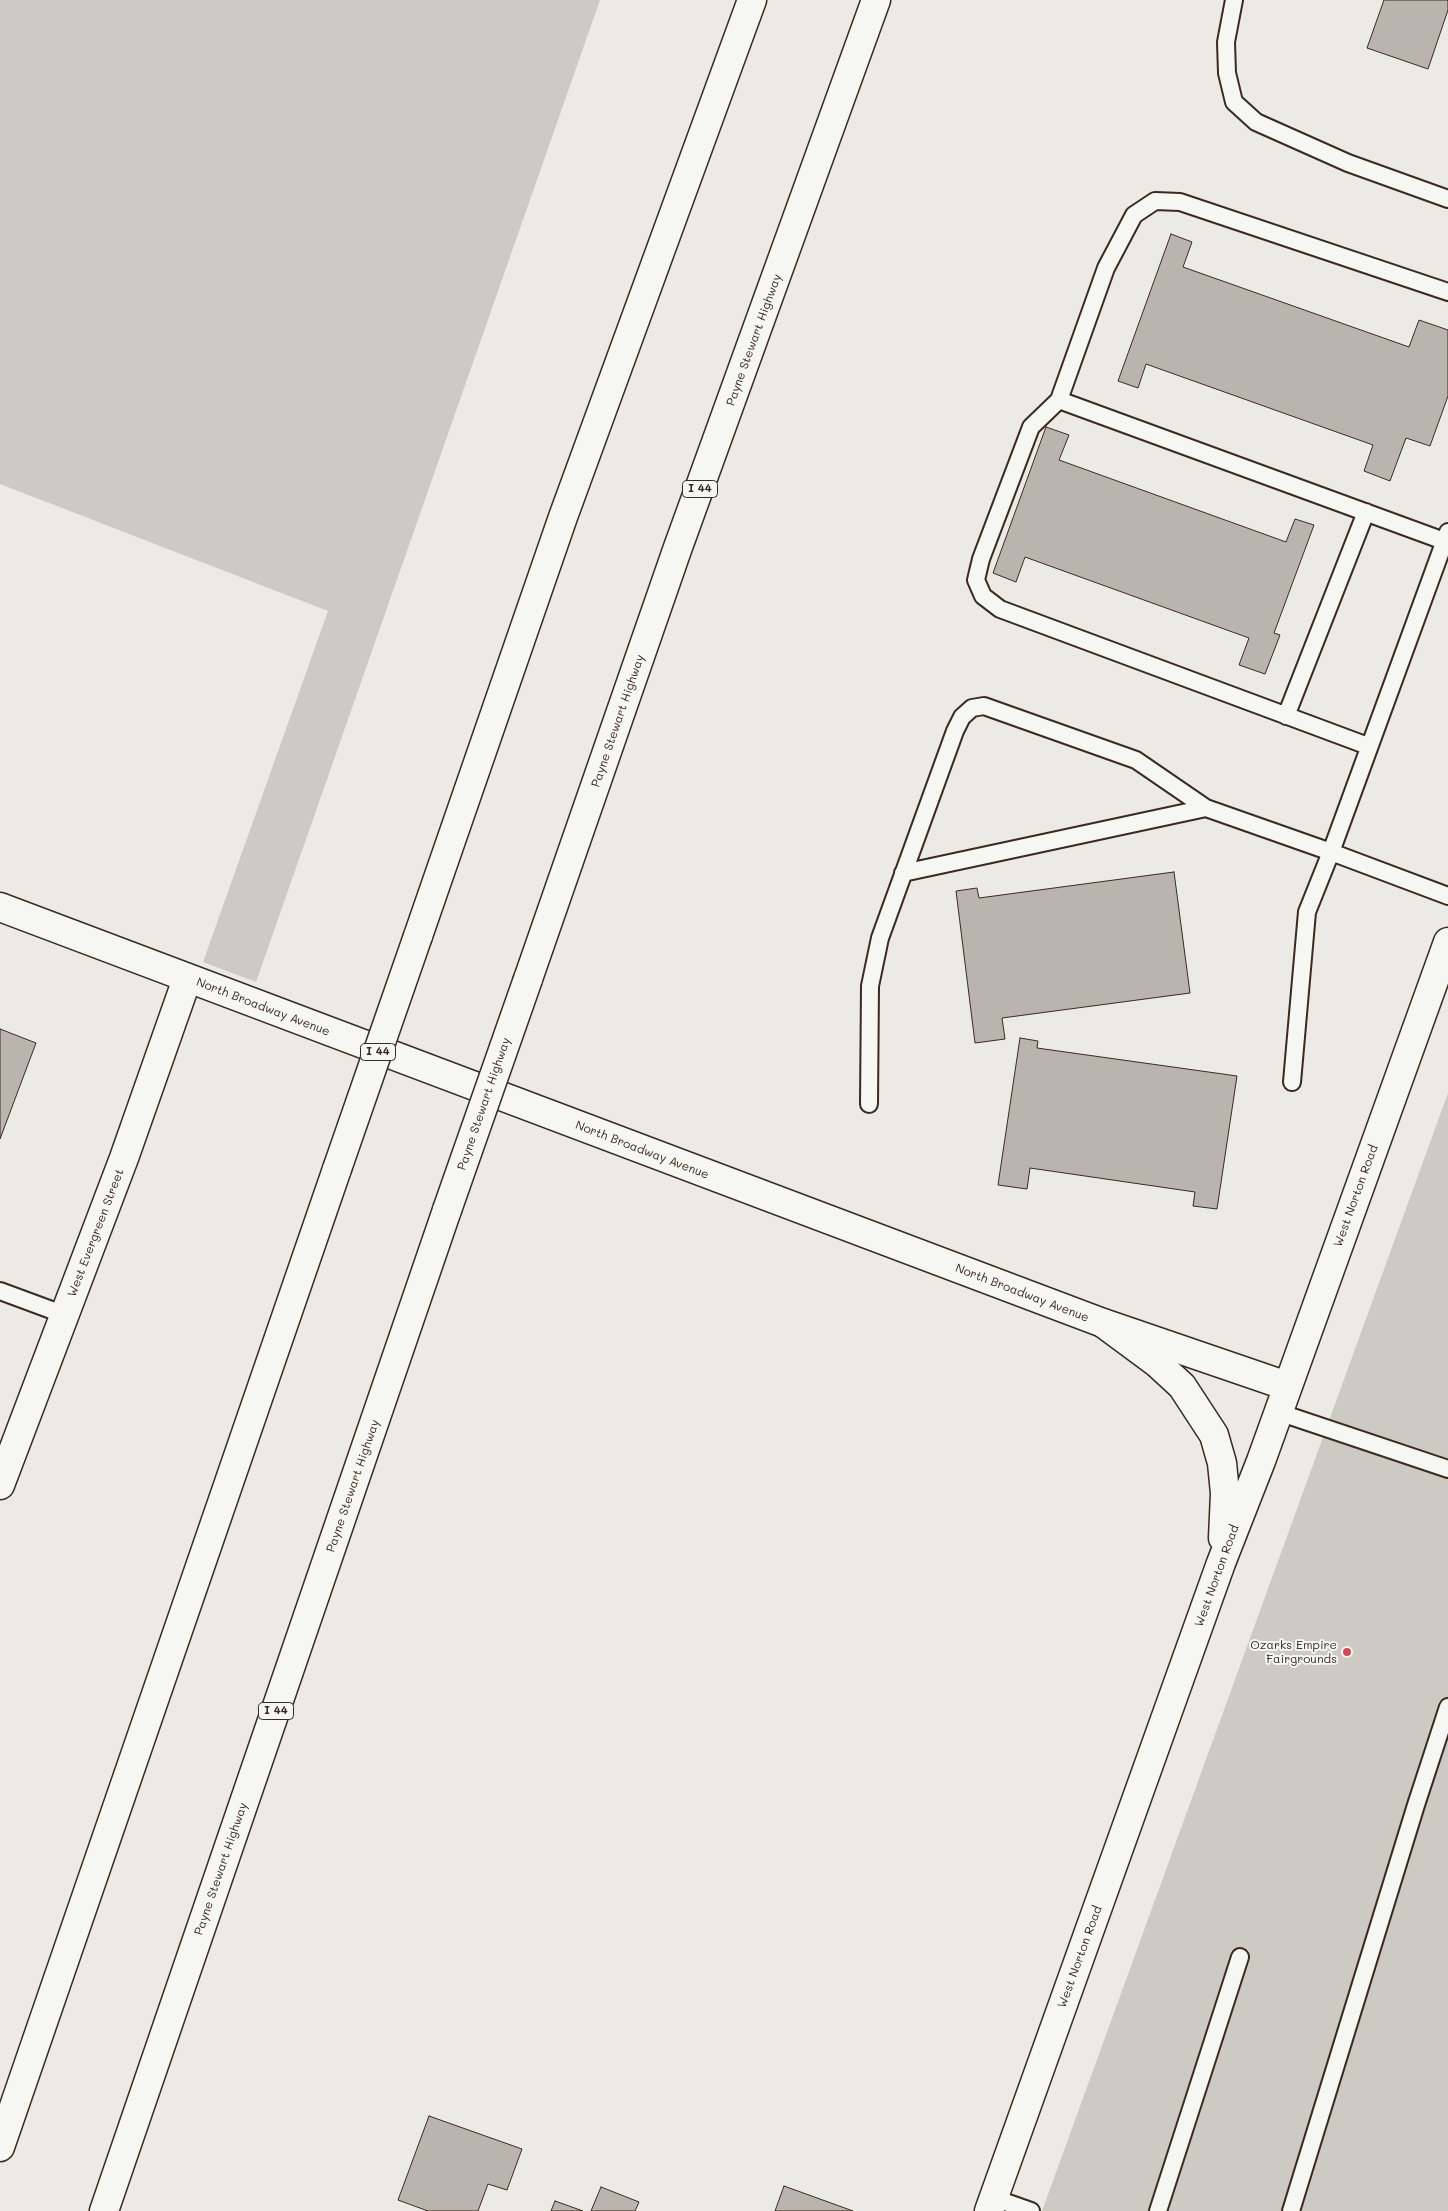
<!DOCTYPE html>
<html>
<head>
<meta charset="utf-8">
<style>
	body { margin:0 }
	canvas { display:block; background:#ebeae5 }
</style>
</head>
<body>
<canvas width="1448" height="2211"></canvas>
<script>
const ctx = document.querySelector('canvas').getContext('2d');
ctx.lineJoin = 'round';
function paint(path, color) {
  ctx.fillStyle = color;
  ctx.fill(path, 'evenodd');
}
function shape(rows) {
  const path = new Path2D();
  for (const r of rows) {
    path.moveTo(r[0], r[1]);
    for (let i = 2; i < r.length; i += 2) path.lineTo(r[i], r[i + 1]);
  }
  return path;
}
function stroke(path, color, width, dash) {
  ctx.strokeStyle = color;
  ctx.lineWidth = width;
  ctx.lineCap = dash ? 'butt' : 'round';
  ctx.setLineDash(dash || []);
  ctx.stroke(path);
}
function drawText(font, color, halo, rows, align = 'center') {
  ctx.font = font + ' Mali,sans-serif';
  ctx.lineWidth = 4;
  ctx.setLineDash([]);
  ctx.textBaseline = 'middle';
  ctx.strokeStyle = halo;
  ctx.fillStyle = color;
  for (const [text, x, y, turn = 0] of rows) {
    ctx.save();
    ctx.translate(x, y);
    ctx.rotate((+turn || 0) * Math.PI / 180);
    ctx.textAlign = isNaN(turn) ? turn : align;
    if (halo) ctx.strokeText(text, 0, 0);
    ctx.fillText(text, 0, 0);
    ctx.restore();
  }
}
paint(shape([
	[0,0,600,0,256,982,203,962,328,611,0,484],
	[1448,1093,1448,2211,1042,2211]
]), '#cdcac4');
const building = shape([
	[1384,0,1448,0,1448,10,1428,69,1367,48,1384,0],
	[1171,234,1192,242,1183,267,1409,347,1419,320,1448,330,1448,396,1430,446,1406,438,1390,481,1364,471,1373,445,1146,364,1138,388,1118,381,1171,234],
	[1046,427,1069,435,1059,460,1286,542,1295,519,1314,525,1274,633,1280,635,1265,674,1239,665,1249,638,1025,557,1016,582,993,573,1046,427],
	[1174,872,1190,993,1002,1018,1005,1039,975,1043,956,891,977,888,979,898,1174,872],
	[0,1029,36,1043,0,1139,0,1029],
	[1020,1038,1038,1041,1037,1048,1237,1076,1217,1209,1193,1206,1195,1192,1030,1168,1027,1189,998,1185,1020,1038],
	[429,2116,522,2149,507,2190,488,2184,478,2211,428,2211,398,2200,429,2116],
	[784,2186,853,2211,775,2211,784,2186],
	[601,2187,639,2202,635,2211,591,2211,601,2187],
	[555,2201,583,2211,551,2211,555,2201]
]);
paint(building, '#bab4ae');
stroke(building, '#3b2a1e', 1);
const lane = shape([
	[1234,0,1226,42,1227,73,1234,102,1256,122,1348,163,1448,199],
	[1059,400,1031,427,981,559,976,580,983,596,1000,609,1368,746],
	[1444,541,1059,400,1106,268,1134,215,1155,201,1180,202,1448,292],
	[1286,716,1366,512],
	[903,873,1206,808],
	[1292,1082,1307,912,1331,852,1448,896],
	[869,1104,870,986,880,938,955,731,962,717,972,708,984,706,1136,760,1206,808,1331,852,1448,532],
	[0,1291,65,1315],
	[1278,1412,1448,1469],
	[994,2198,1031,2211],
	[1158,2211,1240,1957],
	[1291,2211,1416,1805,1448,1707]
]);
const street = shape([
	[0,907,1103,1323,1287,1386],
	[0,1485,124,1158,187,979]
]);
const secondary = shape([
	[1103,1323,1157,1363,1182,1386,1214,1435,1222,1463,1225,1493,1223,1538],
	[989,2211,1221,1563,1261,1461,1448,942]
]);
const highway = shape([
	[418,936,563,517,752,0],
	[528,979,677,550,876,0],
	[0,2147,337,1169],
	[104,2211,447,1210]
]);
stroke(lane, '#3b2a1e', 20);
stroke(street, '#3b2a1e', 31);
stroke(secondary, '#3b2a1e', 31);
stroke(highway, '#3b2a1e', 31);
stroke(lane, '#f6f6f2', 16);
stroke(street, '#f6f6f2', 28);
stroke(secondary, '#f6f6f2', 28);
stroke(highway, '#f6f6f2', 28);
const highwayBridge = shape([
	[337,1169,418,936],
	[447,1210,528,979]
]);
stroke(highwayBridge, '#3b2a1e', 31, []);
stroke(highwayBridge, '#f6f6f2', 28);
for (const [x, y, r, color] of [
	[1347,1652,5,"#d1495b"]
]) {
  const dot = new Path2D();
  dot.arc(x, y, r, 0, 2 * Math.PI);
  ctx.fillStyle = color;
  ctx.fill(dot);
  stroke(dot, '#f6f6f2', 2);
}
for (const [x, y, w] of [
	[700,489,35],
	[378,1052,35],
	[276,1711,35]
]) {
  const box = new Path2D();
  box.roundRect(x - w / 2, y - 8.5, w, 17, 4);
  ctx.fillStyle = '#f6f6f2';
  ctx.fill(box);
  stroke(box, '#3b2a1e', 1);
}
drawText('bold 11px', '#3b2a1e', null, [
	["I 44",700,489],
	["I 44",378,1052],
	["I 44",276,1711]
]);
drawText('12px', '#3b2a1e', '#f6f6f2', [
	["Payne Stewart Highway",754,340,-70],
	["Payne Stewart Highway",618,721,-71],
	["North Broadway Avenue",263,1007,21],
	["Payne Stewart Highway",484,1104,-71],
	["North Broadway Avenue",642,1150,21],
	["West Norton Road",1356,1196,-70],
	["West Evergreen Street",96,1233,-69],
	["North Broadway Avenue",1022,1293,21],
	["Payne Stewart Highway",353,1486,-71],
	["West Norton Road",1217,1576,-70],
	["Payne Stewart Highway",221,1869,-71],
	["West Norton Road",1080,1957,-70]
]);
drawText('12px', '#3b2a1e', '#f6f6f2', [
	["Ozarks Empire",1337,1645],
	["Fairgrounds",1337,1659]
], 'right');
</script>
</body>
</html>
